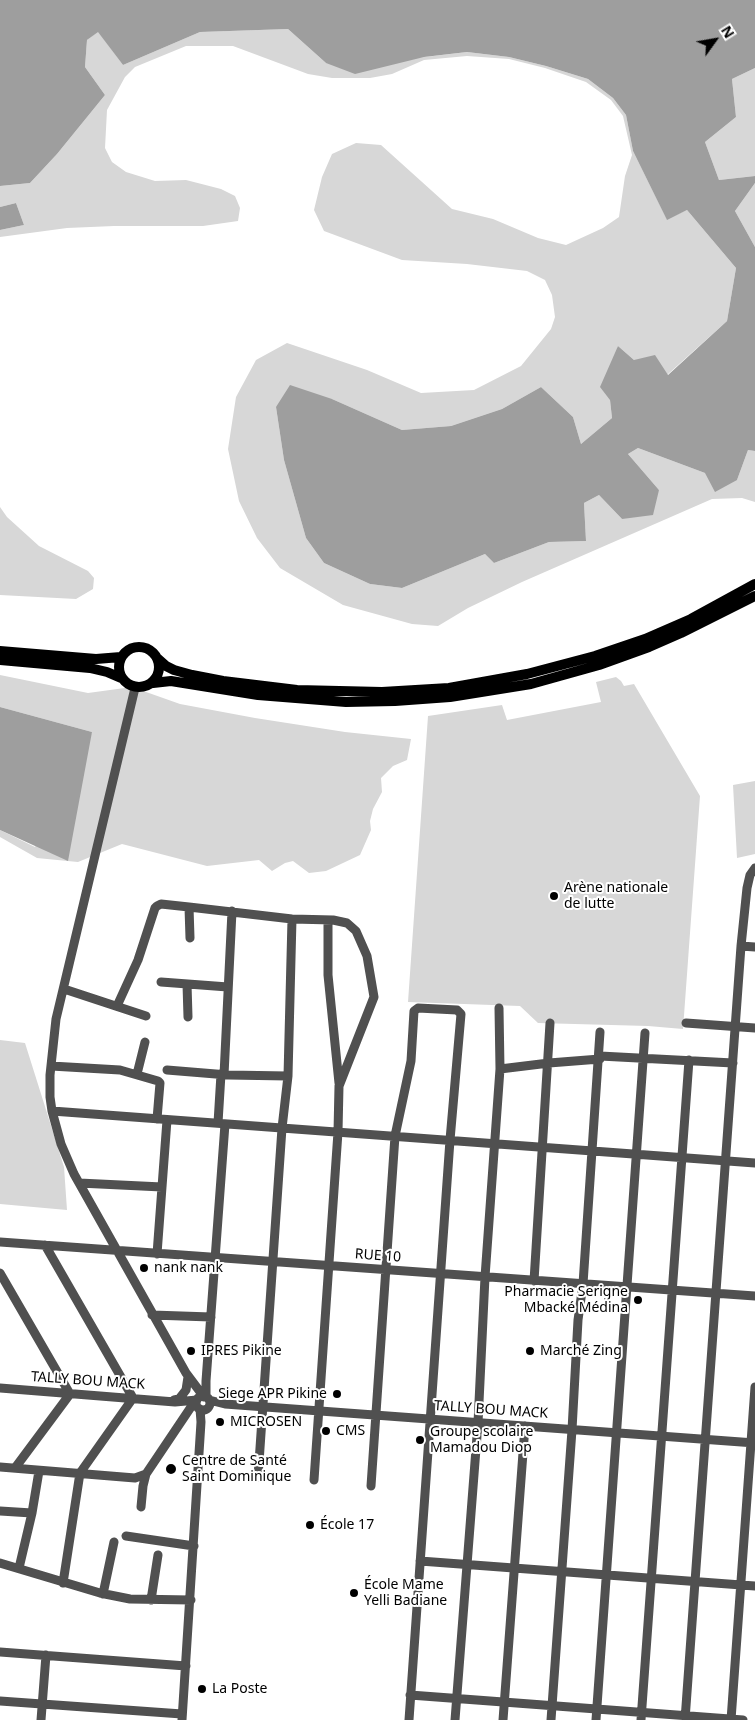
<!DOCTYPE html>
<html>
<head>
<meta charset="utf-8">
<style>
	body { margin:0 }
	#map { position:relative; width:755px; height:1720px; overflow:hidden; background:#fff; font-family:"Noto Sans",sans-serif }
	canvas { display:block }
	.north { position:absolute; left:690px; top:15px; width:50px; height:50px; -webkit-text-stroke:4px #fff; paint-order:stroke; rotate:58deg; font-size:14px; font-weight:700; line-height:20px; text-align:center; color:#000 }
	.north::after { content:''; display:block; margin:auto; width:18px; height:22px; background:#000; clip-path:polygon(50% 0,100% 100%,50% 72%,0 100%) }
</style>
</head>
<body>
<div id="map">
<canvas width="755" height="1720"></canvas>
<div class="north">N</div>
</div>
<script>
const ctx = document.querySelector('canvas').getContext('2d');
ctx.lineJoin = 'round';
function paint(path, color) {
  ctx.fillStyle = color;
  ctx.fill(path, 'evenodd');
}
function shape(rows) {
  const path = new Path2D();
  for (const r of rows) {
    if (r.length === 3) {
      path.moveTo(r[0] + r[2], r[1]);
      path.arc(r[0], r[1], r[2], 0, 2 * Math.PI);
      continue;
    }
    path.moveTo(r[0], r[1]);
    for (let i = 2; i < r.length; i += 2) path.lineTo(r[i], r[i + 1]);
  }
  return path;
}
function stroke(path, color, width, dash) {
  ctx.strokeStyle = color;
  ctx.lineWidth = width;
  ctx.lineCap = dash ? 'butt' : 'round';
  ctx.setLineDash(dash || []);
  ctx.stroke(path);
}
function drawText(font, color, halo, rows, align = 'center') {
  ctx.font = font + ' "Noto Sans",sans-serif';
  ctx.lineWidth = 4;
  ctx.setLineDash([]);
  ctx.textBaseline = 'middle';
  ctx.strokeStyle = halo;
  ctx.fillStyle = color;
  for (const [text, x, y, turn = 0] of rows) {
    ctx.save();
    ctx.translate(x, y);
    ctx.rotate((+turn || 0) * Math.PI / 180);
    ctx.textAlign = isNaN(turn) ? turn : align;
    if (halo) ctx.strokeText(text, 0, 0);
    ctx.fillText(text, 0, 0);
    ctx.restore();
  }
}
paint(shape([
	[288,29,326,63,425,57,467,52,509,57,546,66,588,79,613,98,626,115,633,151,667,219,687,210,736,268,727,321,667,375,634,360,618,346,610,400,612,418,581,444,573,417,541,387,502,409,451,426,402,430,332,399,276,407,284,460,306,538,324,563,370,584,402,588,485,554,494,563,549,542,586,541,584,503,599,495,622,519,659,490,628,454,638,448,705,473,737,480,748,450,755,451,755,502,742,498,712,499,522,582,468,608,438,626,412,624,343,605,280,568,257,538,239,501,228,449,236,397,256,360,287,343,367,370,421,393,474,390,521,366,551,329,555,317,552,295,545,280,527,271,467,264,402,260,324,231,314,210,322,177,332,154,356,143,381,145,452,209,493,219,538,238,566,245,603,228,619,217,625,176,632,155,623,116,611,100,586,82,545,68,509,59,467,56,424,60,392,74,370,78,332,78,308,74,233,46,186,46,135,67,125,77,107,110,105,148,112,162,126,172,155,181,186,180,221,189,235,196,240,208,238,221,203,226,114,226,67,228,0,237,0,230,24,225,16,203,0,207,0,186,30,183,57,154,105,95,85,67,87,40,98,31,123,65,200,32],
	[755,68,755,176,719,180,705,142,736,117,732,79],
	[755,183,755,247,735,211],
	[0,507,7,517,39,546,88,571,94,578,93,589,76,599,0,595],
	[0,675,88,693,132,687,180,704,255,718,345,732,411,739,407,760,393,766,381,778,382,792,373,809,370,821,371,830,360,855,326,871,309,873,293,861,285,863,272,871,259,860,207,866,122,844,78,862,37,858,0,837,0,830,35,847,92,732,0,707],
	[616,677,621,681,624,686,634,684,700,796,683,1029,648,1026,538,1023,520,1006,408,1002,428,716,502,705,507,720,601,702,596,682],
	[755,781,755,854,737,858,733,785],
	[0,1040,25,1043,64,1167,67,1210,0,1204]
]), '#d7d7d7');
paint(shape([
	[0,0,755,0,755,68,732,79,736,117,705,142,719,180,755,176,755,183,735,211,755,247,755,451,748,450,737,480,715,492,705,473,638,448,628,454,659,490,653,515,622,519,599,495,584,503,586,541,549,542,494,563,485,554,402,588,370,584,324,563,306,538,284,460,276,407,290,385,332,399,402,430,451,426,502,409,541,387,573,417,581,444,612,418,610,400,600,387,618,346,634,360,655,355,668,375,727,321,736,268,687,210,667,220,633,151,626,115,613,98,588,79,546,66,509,57,467,52,424,57,355,74,326,63,288,29,200,32,123,65,98,32,87,40,85,67,105,95,57,154,30,183,0,186],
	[16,203,24,225,0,230,0,207],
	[0,707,92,732,68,861,0,830]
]), '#9e9e9e');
stroke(shape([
	[135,688,56,1019,50,1075,50,1097,52,1111,61,1144,74,1174,186,1373,204,1397],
	[189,907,292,919,333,920,347,923,356,931,367,956,374,997,339,1086,338,1132,314,1480],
	[328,920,328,975,339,1083],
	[741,946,755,947],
	[161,982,228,987],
	[187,984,188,1017],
	[64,989,146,1016],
	[117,1006,138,960,155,908,157,906,161,904,189,907,190,938],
	[686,1023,755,1028],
	[600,1056,733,1063],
	[51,1066,120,1070,158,1081,160,1083,157,1119],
	[500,1069,549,1063,600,1059],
	[167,1070,228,1075,288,1076],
	[137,1074,145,1042],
	[224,1075,232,911],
	[52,1111,755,1163],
	[218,1123,221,1074],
	[79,1183,162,1187],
	[0,1242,755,1296],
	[45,1245,133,1398,80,1473,63,1583],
	[157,1254,167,1120],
	[0,1273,70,1394,15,1468],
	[534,1281,550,1023],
	[152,1315,211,1317],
	[0,1388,175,1402,197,1400],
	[203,1403,7],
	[206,1397,206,1381,225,1124],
	[174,1400,179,1399,186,1390,188,1377],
	[209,1400,225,1404,755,1443],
	[0,1467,135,1478,146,1474,191,1407],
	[258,1477,282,1128,288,1076,292,919],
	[371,1486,395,1136,411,1061,414,1011,418,1008,457,1010,461,1014,450,1140,409,1720],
	[141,1507,143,1486,146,1474],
	[0,1511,32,1513],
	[126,1536,194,1546],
	[420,1561,755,1586],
	[0,1563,100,1593,130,1599,191,1600],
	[19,1568,32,1513,39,1471],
	[103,1594,114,1542],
	[151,1600,158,1555],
	[0,1652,186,1666],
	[410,1695,743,1720],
	[0,1701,182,1714],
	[41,1720,46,1655],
	[182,1720,201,1422,200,1409],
	[455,1720,478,1423,485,1277,500,1069,499,1008],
	[503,1720,525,1426],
	[551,1720,572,1430,578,1320,583,1284,600,1032],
	[596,1720,645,1033],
	[641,1720,689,1060],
	[685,1720,741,946,747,888,750,875,755,868],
	[731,1720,755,1387]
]), '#505050', 9);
stroke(shape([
	[139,667,20],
	[0,651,96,659,121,657],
	[157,658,166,666,174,670,192,675,223,681,297,690,382,692,449,688,527,674,595,656,645,639,691,619,755,584],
	[0,660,90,668,107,672,121,678],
	[153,683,171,681,258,695,346,702,395,701,450,697,531,684,599,665,649,647,681,633,755,596]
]), '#000', 10);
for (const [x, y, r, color] of [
	[554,896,5,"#000"],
	[144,1268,5,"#000"],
	[638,1300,5,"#000"],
	[191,1351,5,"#000"],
	[530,1351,5,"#000"],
	[337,1394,5,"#000"],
	[220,1422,5,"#000"],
	[326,1431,5,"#000"],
	[420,1440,5,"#000"],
	[171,1469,6,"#000"],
	[310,1525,5,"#000"],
	[354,1593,5,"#000"],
	[202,1689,5,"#000"]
]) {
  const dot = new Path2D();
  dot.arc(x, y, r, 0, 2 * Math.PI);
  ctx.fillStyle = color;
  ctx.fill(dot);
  stroke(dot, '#fff', 2);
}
drawText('14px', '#000', '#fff', [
	["Arène nationale",564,888],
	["de lutte",564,904],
	["nank nank",154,1268],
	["Pharmacie Serigne",628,1292,"right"],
	["Mbacké Médina",628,1308,"right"],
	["IPRES Pikine",201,1351],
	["Marché Zing",540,1351],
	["Siege APR Pikine",327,1394,"right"],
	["MICROSEN",230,1422],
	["CMS",336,1431],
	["Groupe scolaire",430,1432],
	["Mamadou Diop",430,1448],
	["Centre de Santé",182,1461],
	["Saint Dominique",182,1477],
	["École 17",320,1525],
	["École Mame",364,1585],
	["Yelli Badiane",364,1601],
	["La Poste",212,1689]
], 'left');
drawText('14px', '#000', '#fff', [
	["RUE 10",378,1256,4],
	["TALLY BOU MACK",88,1381,4],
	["TALLY BOU MACK",491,1410,4]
]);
</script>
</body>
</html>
